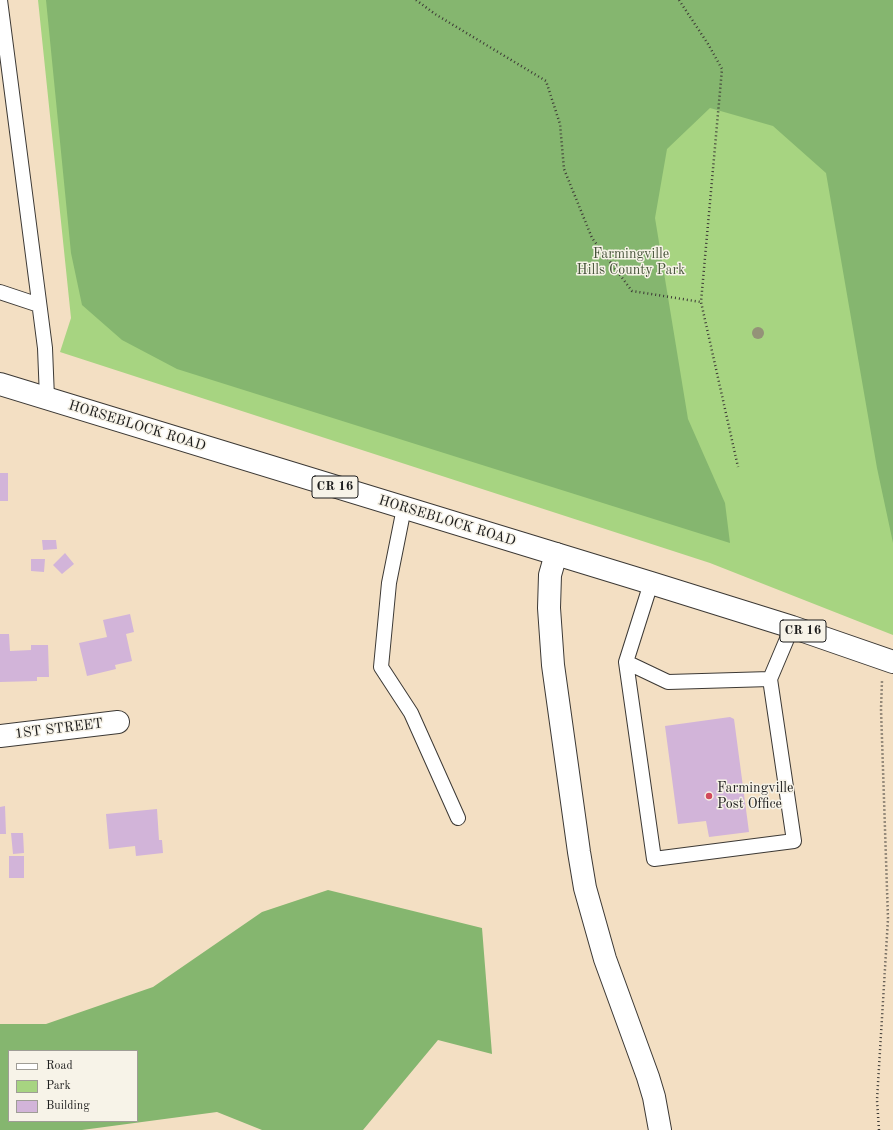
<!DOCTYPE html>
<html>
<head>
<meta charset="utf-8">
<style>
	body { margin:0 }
	#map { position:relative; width:893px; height:1130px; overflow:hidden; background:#f3dfc3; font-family:"Old Standard TT",serif }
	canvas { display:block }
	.legend { position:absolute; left:8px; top:1050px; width:130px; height:72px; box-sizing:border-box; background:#f7f3e8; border:1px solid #9f9d96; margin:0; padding:5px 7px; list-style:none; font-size:12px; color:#1c1c1c }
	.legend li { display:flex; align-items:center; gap:8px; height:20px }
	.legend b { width:20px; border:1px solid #9f9d96 }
</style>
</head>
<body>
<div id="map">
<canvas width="893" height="1130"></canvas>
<ul class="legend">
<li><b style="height:5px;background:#fff"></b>Road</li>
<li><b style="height:11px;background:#a7d481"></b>Park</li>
<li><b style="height:11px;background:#d2b4d9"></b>Building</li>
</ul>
</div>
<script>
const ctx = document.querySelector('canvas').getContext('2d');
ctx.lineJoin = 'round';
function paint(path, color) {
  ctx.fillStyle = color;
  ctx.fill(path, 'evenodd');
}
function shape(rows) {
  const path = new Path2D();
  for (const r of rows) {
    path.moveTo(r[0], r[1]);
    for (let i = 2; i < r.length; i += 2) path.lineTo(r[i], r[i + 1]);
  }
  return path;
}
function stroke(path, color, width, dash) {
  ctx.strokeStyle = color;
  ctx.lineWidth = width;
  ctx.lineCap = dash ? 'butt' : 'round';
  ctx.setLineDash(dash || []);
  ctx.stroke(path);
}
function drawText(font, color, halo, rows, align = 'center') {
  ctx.font = font + ' "Old Standard TT",serif';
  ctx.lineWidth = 3;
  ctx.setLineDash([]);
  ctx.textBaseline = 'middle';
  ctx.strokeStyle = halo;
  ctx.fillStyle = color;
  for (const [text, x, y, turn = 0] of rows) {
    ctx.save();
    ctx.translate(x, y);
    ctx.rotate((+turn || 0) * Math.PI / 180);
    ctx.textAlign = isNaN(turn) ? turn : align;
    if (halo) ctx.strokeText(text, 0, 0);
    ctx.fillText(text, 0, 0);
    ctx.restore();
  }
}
paint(shape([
	[38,0,893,0,893,635,710,563,60,352,71,318]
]), '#a7d481');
paint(shape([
	[46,0,893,0,893,543,877,468,826,173,773,126,710,108,667,149,655,218,688,419,725,503,730,543,177,369,122,340,82,305,71,253],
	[328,890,482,928,492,1054,438,1040,363,1130,262,1130,217,1112,82,1130,0,1130,0,1024,46,1024,153,987,262,912],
	[9,1051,137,1051,137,1121,9,1121]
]), '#85b66f');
paint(shape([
	[0,473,8,473,8,501,0,501],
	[42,540,56,540,57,549,43,550],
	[65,553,74,564,62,574,53,565],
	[31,559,45,559,44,572,31,571],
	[130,614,134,632,126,634,132,661,115,665,116,669,87,676,79,643,107,637,103,620],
	[0,634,9,634,10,651,31,650,31,645,48,645,49,677,37,677,37,681,0,682],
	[730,717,734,719,749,832,709,837,706,821,678,824,665,726],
	[5,806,6,834,0,834,0,807],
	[157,809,159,840,162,840,163,853,136,856,135,846,109,849,106,814],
	[11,833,23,833,24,853,13,854],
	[9,856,24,856,24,878,9,878]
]), '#d2b4d9');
const service = shape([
	[0,0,45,348,47,398],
	[0,292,39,305],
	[404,508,389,583,381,667,411,713,458,818],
	[651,583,626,662,654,859,794,841,770,679,792,627],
	[626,662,668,682,770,679]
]);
const minor = shape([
	[556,554,550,575,549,608,553,665,579,852,585,888,605,959,648,1077,654,1097,660,1130],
	[0,736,118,722]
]);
const primary = shape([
	[0,384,651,583,792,627,893,662]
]);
stroke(service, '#3c3935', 16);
stroke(minor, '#3c3935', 24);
stroke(primary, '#3c3935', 24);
stroke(shape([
	[416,0,435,14,546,81,560,124,564,169,592,238,632,291,701,302],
	[679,0,708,44,722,69,701,302,738,467],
	[879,1130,877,1100,888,919,881,709,882,681]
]), '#3c3935', 2.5, [1, 3]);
stroke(service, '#fff', 14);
stroke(minor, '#fff', 22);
stroke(primary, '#fff', 22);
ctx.fillStyle = '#949278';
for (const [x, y] of [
	[758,333]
]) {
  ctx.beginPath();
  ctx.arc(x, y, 6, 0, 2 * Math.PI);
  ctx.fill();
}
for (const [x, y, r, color] of [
	[709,796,4,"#d1495b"]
]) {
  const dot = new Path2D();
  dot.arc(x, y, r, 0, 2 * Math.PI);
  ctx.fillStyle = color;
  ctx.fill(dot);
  stroke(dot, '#f7f3e8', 1.5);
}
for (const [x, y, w] of [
	[335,487,46],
	[803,631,46]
]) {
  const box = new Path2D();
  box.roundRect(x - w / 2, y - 11, w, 22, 3);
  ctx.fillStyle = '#f7f3e8';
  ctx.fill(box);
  stroke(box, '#1c1c1c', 1);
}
drawText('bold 13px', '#1c1c1c', null, [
	["CR 16",335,487],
	["CR 16",803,631]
]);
drawText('14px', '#46533a', '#f7f3e8', [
	["Farmingville",631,254],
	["Hills County Park",631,270]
]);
drawText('14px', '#1c1c1c', '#f7f3e8', [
	["HORSEBLOCK ROAD",137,426,17],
	["HORSEBLOCK ROAD",447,521,17],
	["1ST STREET",59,729,-7]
]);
drawText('14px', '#1c1c1c', '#f7f3e8', [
	["Farmingville",717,788],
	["Post Office",717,804]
], 'left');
</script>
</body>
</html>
